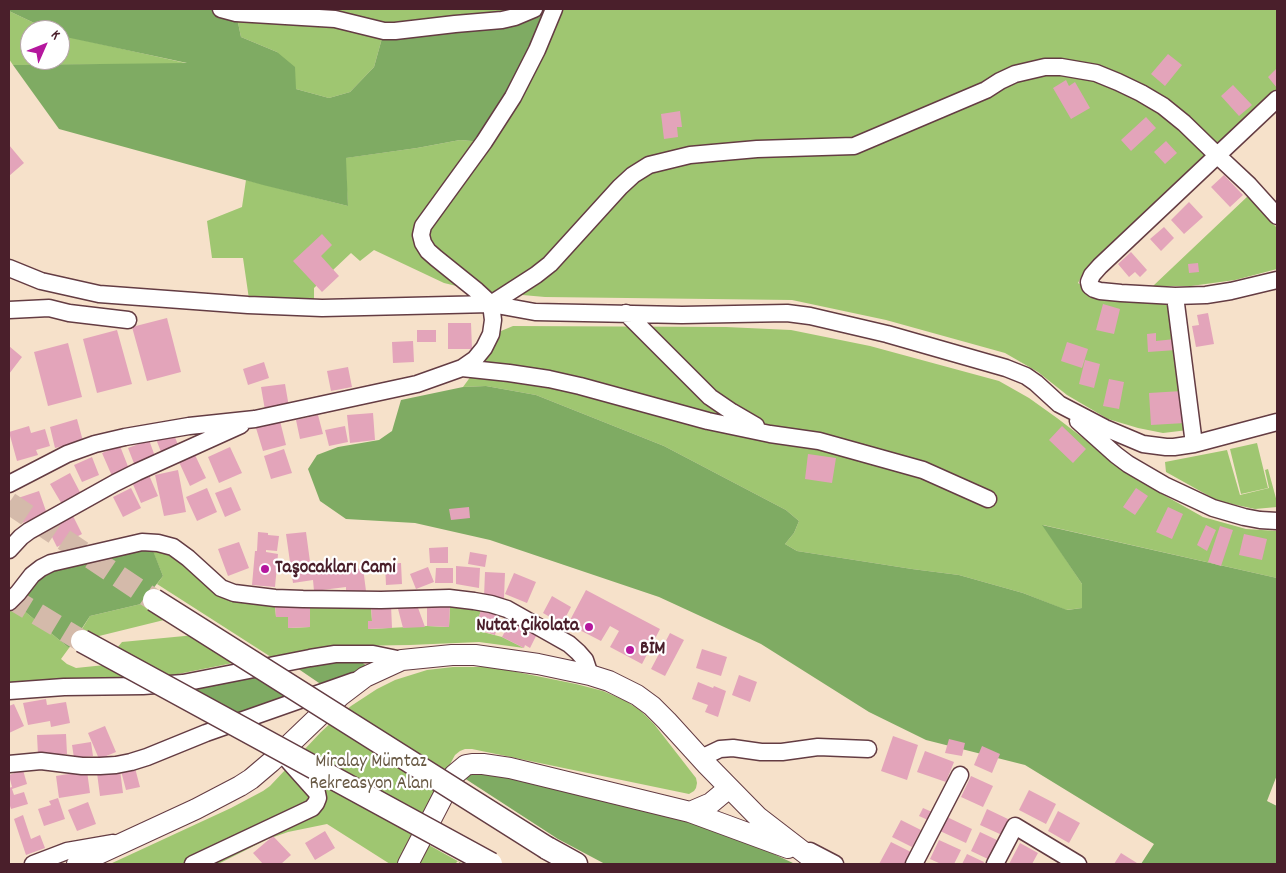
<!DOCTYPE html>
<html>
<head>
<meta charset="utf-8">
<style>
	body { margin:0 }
	#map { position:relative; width:1286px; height:873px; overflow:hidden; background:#f6e1ca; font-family:Dekko,sans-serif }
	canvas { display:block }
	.frame { position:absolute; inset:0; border:10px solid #4a1f2b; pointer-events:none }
	.north { position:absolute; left:20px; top:20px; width:50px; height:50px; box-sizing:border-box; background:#fff; border:1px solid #b7a5aa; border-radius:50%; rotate:46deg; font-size:14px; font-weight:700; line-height:20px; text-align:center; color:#4a1f2b }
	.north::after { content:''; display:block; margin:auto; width:18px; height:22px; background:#b5179e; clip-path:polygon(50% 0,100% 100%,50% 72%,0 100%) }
</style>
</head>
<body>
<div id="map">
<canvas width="1286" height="873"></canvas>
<div class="frame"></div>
<div class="north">K</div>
</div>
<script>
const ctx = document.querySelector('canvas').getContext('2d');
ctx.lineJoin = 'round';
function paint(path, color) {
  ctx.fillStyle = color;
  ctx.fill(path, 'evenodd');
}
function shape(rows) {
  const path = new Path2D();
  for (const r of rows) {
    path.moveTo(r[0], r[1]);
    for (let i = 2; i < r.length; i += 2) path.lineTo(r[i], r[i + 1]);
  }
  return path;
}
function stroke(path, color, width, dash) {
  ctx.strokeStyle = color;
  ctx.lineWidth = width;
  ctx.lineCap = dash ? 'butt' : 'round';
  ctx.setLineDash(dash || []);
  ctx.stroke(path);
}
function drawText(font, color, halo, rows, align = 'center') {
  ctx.font = font + ' Dekko,sans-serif';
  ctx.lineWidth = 4.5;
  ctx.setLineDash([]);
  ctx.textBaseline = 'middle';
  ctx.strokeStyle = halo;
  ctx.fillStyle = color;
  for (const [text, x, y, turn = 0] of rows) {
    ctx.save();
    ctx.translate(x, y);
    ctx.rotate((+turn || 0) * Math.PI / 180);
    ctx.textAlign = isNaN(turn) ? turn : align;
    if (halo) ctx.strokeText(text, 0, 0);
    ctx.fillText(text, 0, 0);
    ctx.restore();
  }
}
paint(shape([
	[238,9,534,9,384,31,374,67,350,92,329,98,296,89,277,52,241,37,236,13],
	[554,9,1277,9,1277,91,1084,271,1078,283,1098,297,1170,302,1188,430,1163,433,1138,428,1108,419,1067,395,1038,372,1005,353,886,320,792,300,545,297,477,291,444,283,374,250,360,261,351,253,314,288,314,300,249,299,243,258,212,258,207,221,242,207,246,180,348,206,345,158,417,148,460,140,484,142],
	[9,11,49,30,30,30,30,60,60,60,60,35,190,64,13,65,9,59],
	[1248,196,1277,228,1277,269,1235,280,1191,286,1153,286],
	[513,326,726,327,791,330,870,346,999,381,1029,398,1057,418,1104,454,1162,494,1203,517,1246,529,1277,531,1277,578,1043,525,1082,584,1082,608,1066,610,1023,593,959,575,912,569,797,551,785,544,794,533,799,521,786,510,664,446,536,395,486,386,463,387,492,347,501,331],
	[1257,443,1268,488,1241,494,1230,449],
	[1227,450,1240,495,1269,488,1265,470,1268,469,1277,502,1277,507,1255,509,1218,501,1166,472,1165,462],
	[152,549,171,553,189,567,212,591,221,595,275,605,276,617,288,617,288,628,310,627,310,604,371,606,372,621,368,621,369,629,427,626,449,627,450,605,482,607,475,630,502,637,524,648,479,642,410,645,345,646,271,657,157,584,163,576],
	[143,601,164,620,95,637,82,629,90,616,141,604],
	[17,605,69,648,61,659,67,664,76,668,105,665,131,681,9,685,9,612],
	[195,635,233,663,168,676,117,648,122,642],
	[453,667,492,667,576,684,603,691,626,701,641,711,654,724,696,778,697,783,696,788,694,791,689,794,472,749,465,749,460,751,455,755,428,805,400,864,390,864,327,824,288,832,268,839,218,864,110,864,231,808,263,791,270,786,321,732,334,720,351,706,377,689,395,680,427,670],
	[427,844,463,864,460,864,458,861,455,864,417,864]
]), '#9fc671');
paint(shape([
	[9,9,238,9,236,13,241,37,277,52,295,67,296,89,329,98,350,92,374,67,384,31,534,9,554,9,484,142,460,140,417,148,346,158,348,206,263,185,59,129,13,65,187,63,61,36,60,35,60,30,49,30,9,11],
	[486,386,536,395,664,446,786,510,799,521,794,533,785,544,797,551,912,569,959,575,1023,593,1067,610,1082,608,1082,584,1042,525,1277,578,1277,775,1267,801,1277,806,1277,864,1141,864,1154,844,1025,765,926,740,869,712,761,644,659,597,490,540,415,523,346,519,320,501,308,469,317,455,338,447,379,440,392,431,401,400,463,387],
	[152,548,163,576,141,604,90,616,69,648,17,605,41,574,65,565],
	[360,661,367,666,366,668,322,685,297,668,323,663],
	[254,676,285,696,235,716,193,690],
	[472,769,704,825,744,840,795,864,605,864,558,839,461,776]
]), '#7fab63');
paint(shape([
	[1168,54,1182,65,1165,86,1151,74],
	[1277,68,1277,88,1268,77],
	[1066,80,1069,86,1075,82,1090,108,1071,119,1053,88],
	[1233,85,1252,105,1239,116,1221,96],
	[680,111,682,127,677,127,678,137,664,139,661,114],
	[1146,117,1156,128,1131,151,1121,140],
	[1166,141,1177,153,1165,164,1154,152],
	[9,145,24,163,9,176],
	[1224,175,1243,195,1230,207,1211,187],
	[1189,202,1203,217,1184,234,1171,220],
	[1164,227,1174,238,1161,251,1150,239],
	[322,234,332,245,321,256,339,276,322,292,293,261],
	[1131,252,1147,270,1140,277,1135,272,1129,277,1118,264],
	[1198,263,1199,272,1189,273,1188,264],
	[1103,304,1120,309,1114,334,1096,330],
	[1208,313,1214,344,1196,347,1192,326,1199,325,1197,315],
	[167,318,181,372,147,381,132,327],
	[448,323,471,323,472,349,448,349],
	[117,330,132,384,97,393,83,339],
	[417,330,436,330,436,342,417,342],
	[1156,333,1156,341,1175,339,1176,350,1148,352,1147,334],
	[413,341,414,362,393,363,392,342],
	[1067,342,1088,349,1082,368,1061,361],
	[68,343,82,397,48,406,34,352],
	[9,346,22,357,9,374],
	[1085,360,1100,364,1094,388,1079,384],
	[264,362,269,378,248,385,243,369],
	[348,367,352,387,331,391,327,371],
	[1109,379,1124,382,1119,409,1103,406],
	[285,384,289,407,265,410,261,387],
	[1182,391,1185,423,1151,425,1149,393],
	[373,413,375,440,350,443,347,415],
	[318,415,323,434,300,439,296,420],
	[77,419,83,441,55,448,50,427],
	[280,421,286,445,263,451,256,428],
	[29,426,31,433,45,429,50,446,36,450,38,455,17,461,9,432],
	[345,426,348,442,329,446,325,430],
	[1062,426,1086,449,1073,463,1049,440],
	[173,432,180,450,163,457,156,439],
	[149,440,156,459,135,466,128,448],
	[120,446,129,469,112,476,102,453],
	[230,447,242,473,219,483,208,457],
	[284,449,292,473,271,479,264,456],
	[808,454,836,458,832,483,805,479],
	[195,455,206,478,190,486,179,462],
	[92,457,99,475,82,482,74,465],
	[178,470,186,512,164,516,155,475],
	[70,473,82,496,63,506,50,484],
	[149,475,158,496,141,503,132,482],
	[231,487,241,510,225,517,215,493],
	[131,488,141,508,123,517,113,497],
	[207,488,217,512,197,521,186,497],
	[1136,488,1148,496,1135,515,1123,507],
	[39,491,47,514,22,523,17,509,9,511,9,501],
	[469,507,470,518,451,520,449,509],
	[1168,507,1183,514,1172,539,1156,532],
	[73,516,82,534,57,547,48,529],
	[1206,525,1216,530,1207,551,1197,545],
	[1220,526,1233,530,1221,566,1208,562],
	[258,532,268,533,268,535,279,536,277,551,266,550,266,552,278,554,275,587,252,585,255,551,257,551],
	[306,532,311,569,328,567,328,569,343,566,343,571,363,568,366,591,346,594,346,587,314,591,313,580,293,583,286,534],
	[1244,534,1267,539,1262,560,1239,555],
	[239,542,249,568,228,576,218,549],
	[448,547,448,563,430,563,429,548],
	[470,552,487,555,485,567,468,564],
	[401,563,402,584,386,585,385,564],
	[456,566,480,568,479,588,456,584],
	[428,567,434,582,416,589,410,574],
	[436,568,453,568,453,583,435,583],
	[485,572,505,573,504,598,484,597],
	[514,573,536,582,527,603,505,594],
	[586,590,660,629,642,664,610,647,619,631,610,626,601,641,568,624],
	[552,596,571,607,562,624,543,613],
	[310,604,310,627,288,628,288,617,276,617,275,605],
	[427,604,450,605,449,627,427,626],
	[391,605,392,628,368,629,368,621,372,621,371,606],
	[397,605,417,605,425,627,403,628],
	[482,607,501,613,495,635,475,629],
	[518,621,537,634,530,648,525,645,524,648,502,637,510,622,516,625],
	[670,633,684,640,665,676,651,669],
	[702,649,727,657,721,676,696,668],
	[739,675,757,682,750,702,732,695],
	[698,682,713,688,714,686,726,691,718,717,705,712,708,705,692,699],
	[46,699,47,705,66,702,70,723,51,727,50,721,28,725,23,703],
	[14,704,24,726,9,733,9,706],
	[105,726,116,752,99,759,88,733],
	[66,734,67,754,38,755,37,735],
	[893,736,918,745,907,780,881,771],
	[949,739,965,743,962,756,945,753],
	[91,742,93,756,74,758,72,745],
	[982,746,1000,754,992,773,974,765],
	[925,751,954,762,946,782,917,772],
	[135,768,140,787,126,790,121,771],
	[23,770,27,784,12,789,14,795,24,792,28,804,11,809,9,803,9,788,12,787,9,775],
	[120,770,123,793,100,796,97,773],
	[87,771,90,793,59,798,56,776],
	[971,776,993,786,983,807,961,797],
	[1029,790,1056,804,1046,824,1019,810],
	[58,798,65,819,44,826,38,809,51,805,49,801],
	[88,802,96,824,77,831,68,810],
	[923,808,932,812,928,820,919,816],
	[987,809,1010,820,1002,835,980,825],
	[1058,811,1080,823,1069,843,1048,831],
	[23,815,31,839,40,835,45,848,26,855,14,819],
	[947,817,972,829,966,843,940,831],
	[901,820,921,830,912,847,892,837],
	[325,831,335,848,315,860,305,843],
	[980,832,999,841,990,860,971,851],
	[273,836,291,855,281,864,263,864,253,853],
	[939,840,961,850,954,864,941,864,930,859],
	[891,842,911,852,905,864,879,864],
	[1020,843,1038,853,1032,864,1009,864],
	[1121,853,1137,863,1136,864,1114,864],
	[967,854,984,862,983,864,962,864]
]), '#e3a4ba');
stroke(shape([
	[9,503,154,600],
	[9,597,82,641]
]), '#d4baaa', 22, [22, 11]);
const minor = shape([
	[221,9,236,13,335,19,384,31,395,31,455,24,502,20,515,17,534,9],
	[9,268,41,281,99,294,248,305,322,308,491,304,535,312,682,315,787,313,810,316,887,334,1006,368,1026,376,1036,383,1059,404,1105,428,1143,444,1166,447,1174,447,1194,444,1277,422],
	[1175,296,1121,293,1100,291,1094,289,1090,286,1089,282,1092,275,1100,266,1277,99],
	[491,304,536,275,550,264,620,187,633,175,649,165,690,155,712,153,757,149,854,146,986,90,1000,81,1015,74,1045,67,1061,67,1096,73,1118,82,1141,93,1163,106,1184,123,1218,156,1249,185,1277,216],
	[9,310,49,308,69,313,128,320],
	[626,313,710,397,732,412,756,426],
	[462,368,509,373,549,379,580,386,708,421,770,434,819,441,923,470,988,499],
	[1078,421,1116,455,1128,464,1164,485,1213,508,1244,517,1260,520,1277,521],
	[1194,444,1175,296,1206,295,1231,291,1277,280],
	[9,484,67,454,95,444,125,437,189,426,255,419,417,384,462,368,475,359,484,348,491,334,493,320,491,304,477,291,436,258,428,251,423,243,421,235,423,226,484,142,513,97,537,50,554,9],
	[9,550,21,537,29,531,115,483,137,472,241,425],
	[9,602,18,593,32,575,41,568,51,563,142,542,158,543,173,547,188,558,221,588,234,593,275,598,303,599,381,600,449,598,474,601,491,604,507,609,569,644,578,652,585,660,590,675],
	[9,691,64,687,143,686,183,683,310,658,335,654,373,654,402,660],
	[701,758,720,749,733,748,761,752,782,752,818,747,868,749],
	[9,764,41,761,82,766,100,766,116,765,131,762,147,757,206,733,354,681],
	[810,851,835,864],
	[33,864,67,851,113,843],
	[193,864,312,808,316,803,318,798,317,793,284,756],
	[914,864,960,775],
	[995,864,1015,826,1078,864]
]);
const major = shape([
	[690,812,711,803,729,788],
	[77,864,196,809,240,786,251,779,271,762,340,696,365,677,402,660,452,655,475,655,538,664,590,675,609,681,637,695,652,706,667,721,707,765,758,817,819,864],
	[408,864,454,775,466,765,472,764,483,764,510,768,690,812,788,848]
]);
const highway = shape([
	[547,848,576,864]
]);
stroke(minor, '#643c43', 19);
stroke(major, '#643c43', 22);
stroke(highway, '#643c43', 25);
stroke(minor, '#fff', 16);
stroke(major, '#fff', 20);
stroke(highway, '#fff', 22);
const highwayBridge = shape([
	[154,600,547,848],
	[82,641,491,864]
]);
stroke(highwayBridge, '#643c43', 25, []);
stroke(highwayBridge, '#fff', 22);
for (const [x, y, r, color] of [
	[265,569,5,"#b5179e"],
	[589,627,5,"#b5179e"],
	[630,650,5,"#b5179e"]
]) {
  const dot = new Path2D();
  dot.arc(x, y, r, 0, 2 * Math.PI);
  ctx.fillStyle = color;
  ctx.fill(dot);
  stroke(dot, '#fff', 2);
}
drawText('bold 19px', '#4a1f2b', '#fff', [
	["Taşocakları Cami",275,569],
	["Nutat Çikolata",579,627,"right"],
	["BİM",640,650]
], 'left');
drawText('19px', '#685944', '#fff', [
	["Miralay Mümtaz",371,763],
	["Rekreasyon Alanı",371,785]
]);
</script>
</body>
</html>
